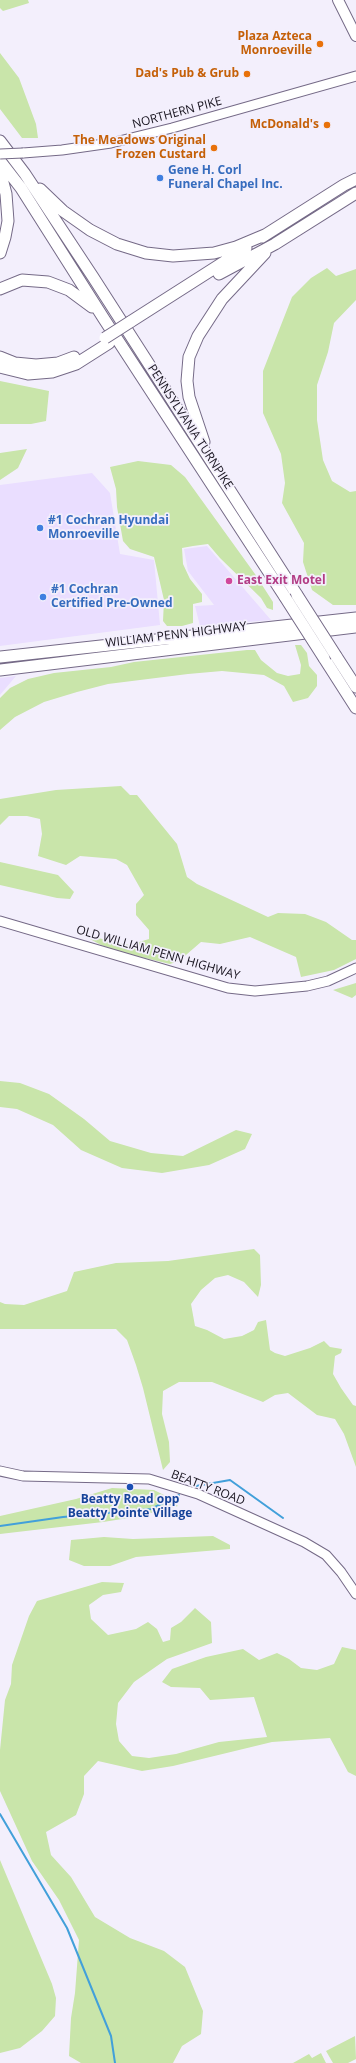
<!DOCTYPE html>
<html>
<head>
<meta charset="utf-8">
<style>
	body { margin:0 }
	canvas { display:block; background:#f3effc }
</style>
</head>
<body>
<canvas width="356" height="2063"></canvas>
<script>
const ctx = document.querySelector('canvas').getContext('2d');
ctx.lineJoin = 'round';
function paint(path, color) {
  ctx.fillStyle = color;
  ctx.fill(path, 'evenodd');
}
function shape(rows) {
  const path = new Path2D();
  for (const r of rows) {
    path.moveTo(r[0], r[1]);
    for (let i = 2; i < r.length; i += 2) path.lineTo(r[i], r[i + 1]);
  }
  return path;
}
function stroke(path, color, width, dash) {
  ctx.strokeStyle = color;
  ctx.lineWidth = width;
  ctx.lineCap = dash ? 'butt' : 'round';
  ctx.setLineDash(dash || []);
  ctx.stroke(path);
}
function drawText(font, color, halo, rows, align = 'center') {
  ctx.font = font + ' "Open Sans",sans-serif';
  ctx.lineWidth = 3.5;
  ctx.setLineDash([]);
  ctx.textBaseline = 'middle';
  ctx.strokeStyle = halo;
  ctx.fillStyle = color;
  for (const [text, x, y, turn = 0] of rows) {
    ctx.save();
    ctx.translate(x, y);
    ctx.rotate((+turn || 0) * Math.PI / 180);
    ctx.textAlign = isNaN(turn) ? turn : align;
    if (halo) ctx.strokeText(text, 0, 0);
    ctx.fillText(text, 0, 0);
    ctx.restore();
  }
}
paint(shape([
	[92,473,110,493,120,554,154,560,160,625,0,646,0,485],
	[207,546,271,620,200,626,195,606,214,605,188,571,184,549],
	[16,676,0,695,0,678]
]), '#eadeff');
paint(shape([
	[0,0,28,0,29,3,3,11,0,8],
	[0,53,19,78,36,124,38,138,22,138,0,109],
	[327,268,336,276,356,269,356,300,334,323,328,352,317,385,317,420,323,460,332,481,350,492,356,491,356,605,333,605,312,590,303,562,304,543,282,503,285,483,281,454,263,413,263,371,292,297,311,278],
	[0,381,49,391,46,421,31,424,0,424],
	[27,449,18,468,0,480,0,453],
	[138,461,171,465,185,477,255,574,273,602,273,610,267,608,261,598,220,558,208,544,193,546,182,548,183,564,190,579,202,594,202,602,193,604,193,623,182,626,167,626,163,621,164,600,154,557,130,549,123,541,117,507,116,489,110,467],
	[295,645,301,645,307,653,309,666,317,675,317,686,308,698,293,702,284,686,264,675,222,671,188,674,108,684,77,692,44,702,15,717,0,730,0,698,10,688,28,679,54,673,111,667,134,662,247,650,255,650,261,660,277,673,288,676,300,674,301,665],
	[121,786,130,795,137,795,177,844,187,877,197,884,268,917,278,913,305,914,326,922,352,940,356,940,356,959,334,970,301,977,296,957,250,937,220,944,201,942,179,961,170,964,124,953,101,945,90,939,98,938,129,945,149,939,149,930,136,915,136,904,144,895,127,865,116,859,80,856,66,865,38,856,42,834,40,819,27,816,9,816,0,825,0,799,56,790],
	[0,862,58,875,74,892,70,899,57,898,0,885],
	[356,983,356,995,352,998,333,990],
	[0,1081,20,1083,49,1094,84,1119,110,1141,151,1153,183,1156,236,1130,252,1134,245,1149,209,1165,162,1173,122,1168,81,1150,53,1125,17,1109,0,1107],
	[254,1249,260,1255,261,1285,258,1297,244,1282,228,1275,215,1278,201,1290,191,1304,195,1326,207,1330,224,1339,242,1336,254,1330,258,1322,266,1320,270,1350,275,1353,285,1356,310,1348,324,1341,330,1347,342,1349,341,1353,335,1356,333,1374,341,1388,353,1405,356,1406,356,1467,344,1434,335,1419,317,1415,288,1393,275,1395,263,1402,212,1382,179,1382,163,1391,162,1414,169,1442,170,1462,163,1470,143,1388,136,1365,127,1340,116,1329,0,1329,0,1302,5,1304,24,1305,67,1291,74,1272,116,1263,168,1261],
	[112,1488,154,1490,166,1496,178,1506,135,1517,103,1522,0,1534,0,1516,76,1499],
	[213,1536,230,1545,230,1549,136,1557,110,1566,84,1566,69,1560,71,1540,104,1537,133,1539],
	[102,1582,124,1583,121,1592,103,1595,89,1605,91,1619,108,1635,136,1629,148,1622,157,1629,163,1642,170,1640,171,1628,181,1622,195,1608,211,1622,212,1643,167,1659,134,1682,118,1703,116,1724,119,1741,132,1756,149,1758,176,1754,219,1742,267,1737,254,1697,210,1700,200,1688,171,1687,162,1682,172,1669,206,1657,243,1649,259,1660,277,1653,289,1659,301,1668,317,1670,334,1664,342,1647,356,1650,356,1776,348,1772,330,1738,272,1742,173,1766,142,1771,98,1761,84,1776,84,1794,76,1815,46,1832,51,1855,71,1877,95,1917,130,1938,164,1951,185,1967,203,2011,201,2034,182,2046,173,2063,81,2063,69,2056,71,2018,75,1993,79,1940,59,1900,32,1861,0,1791,0,1750,5,1700,11,1684,12,1665,29,1616,37,1601],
	[0,1860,52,1984,56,1998,55,2016,42,2031,20,2048,0,2053],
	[355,2036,356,2059,348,2063,333,2063,326,2051],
	[321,2053,326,2063,293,2063,309,2054,312,2058]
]), '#c9e5aa');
stroke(shape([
	[196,1486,230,1480,283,1518],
	[0,1526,63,1517,151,1509,179,1495],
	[0,1814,67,1928,111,2036,115,2063]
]), '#42a0da', 2);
const secondary = shape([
	[23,153,62,150,111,143,172,128,356,76],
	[0,921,228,988,255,991,307,986,328,981,356,968],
	[0,1471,23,1476,149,1479,198,1494,304,1542,326,1555,341,1572,356,1594]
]);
const primary = shape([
	[338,0,356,36]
]);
const highway = shape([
	[0,141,25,174,93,277,297,595],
	[0,161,21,188,104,319,285,597],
	[0,171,6,194,8,221,5,237,0,253],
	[40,189,63,211,90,230,117,244,146,253,173,256,214,253,236,247,267,234],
	[262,237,344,185,356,179],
	[219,274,275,244,356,193],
	[0,289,22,280,48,282,69,290,92,307],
	[130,322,246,248],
	[0,357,15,363,36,365,58,363,74,357],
	[0,367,28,374,52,372,76,364,109,343],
	[204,442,189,397,187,381,189,357,198,336,222,299,265,253],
	[336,656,356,687],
	[0,657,356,618],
	[324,658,356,708],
	[0,670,356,627]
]);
stroke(secondary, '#756a87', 11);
stroke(primary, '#756a87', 12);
stroke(highway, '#756a87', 13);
stroke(secondary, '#fff', 9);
stroke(primary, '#fff', 10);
stroke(highway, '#fff', 11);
const secondaryBridge = shape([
	[0,154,23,153]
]);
const highwayBridge = shape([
	[105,338,130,322],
	[297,595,336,656],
	[285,597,324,658]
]);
stroke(secondaryBridge, '#756a87', 11, []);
stroke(highwayBridge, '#756a87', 13, []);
stroke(secondaryBridge, '#fff', 9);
stroke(highwayBridge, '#fff', 11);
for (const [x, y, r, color] of [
	[320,44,4,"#e8710a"],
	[247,74,4,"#e8710a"],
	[327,125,4,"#e8710a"],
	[214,148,4,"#e8710a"],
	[160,178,4,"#3f7fe0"],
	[40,528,4,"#3f7fe0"],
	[229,581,4,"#d1479c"],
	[43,597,4,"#3f7fe0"],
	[130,1487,4,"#1a4fb4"]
]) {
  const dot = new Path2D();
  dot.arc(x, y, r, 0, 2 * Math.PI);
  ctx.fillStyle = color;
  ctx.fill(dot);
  stroke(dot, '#f3effc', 1.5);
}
drawText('bold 12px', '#c56008', '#f3effc', [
	["Plaza Azteca",312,37],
	["Monroeville",312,51],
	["Dad's Pub & Grub",239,74],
	["McDonald's",319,125],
	["The Meadows Original",206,141],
	["Frozen Custard",206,155]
], 'right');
drawText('12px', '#18141f', '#f3effc', [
	["NORTHERN PIKE",177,113,-15],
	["PENNSYLVANIA TURNPIKE",190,427,57],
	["WILLIAM PENN HIGHWAY",176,635,-7],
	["OLD WILLIAM PENN HIGHWAY",158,953,16],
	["BEATTY ROAD",208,1488,21]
]);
drawText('bold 12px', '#366cbe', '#f3effc', [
	["Gene H. Corl",168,171],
	["Funeral Chapel Inc.",168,185],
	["#1 Cochran Hyundai",48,521],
	["Monroeville",48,535],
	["#1 Cochran",51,590],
	["Certified Pre-Owned",51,604]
], 'left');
drawText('bold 12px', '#b23c85', '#f3effc', [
	["East Exit Motel",237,581]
], 'left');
drawText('bold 12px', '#164399', '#f3effc', [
	["Beatty Road opp",130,1500],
	["Beatty Pointe Village",130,1514]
]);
</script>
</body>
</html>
